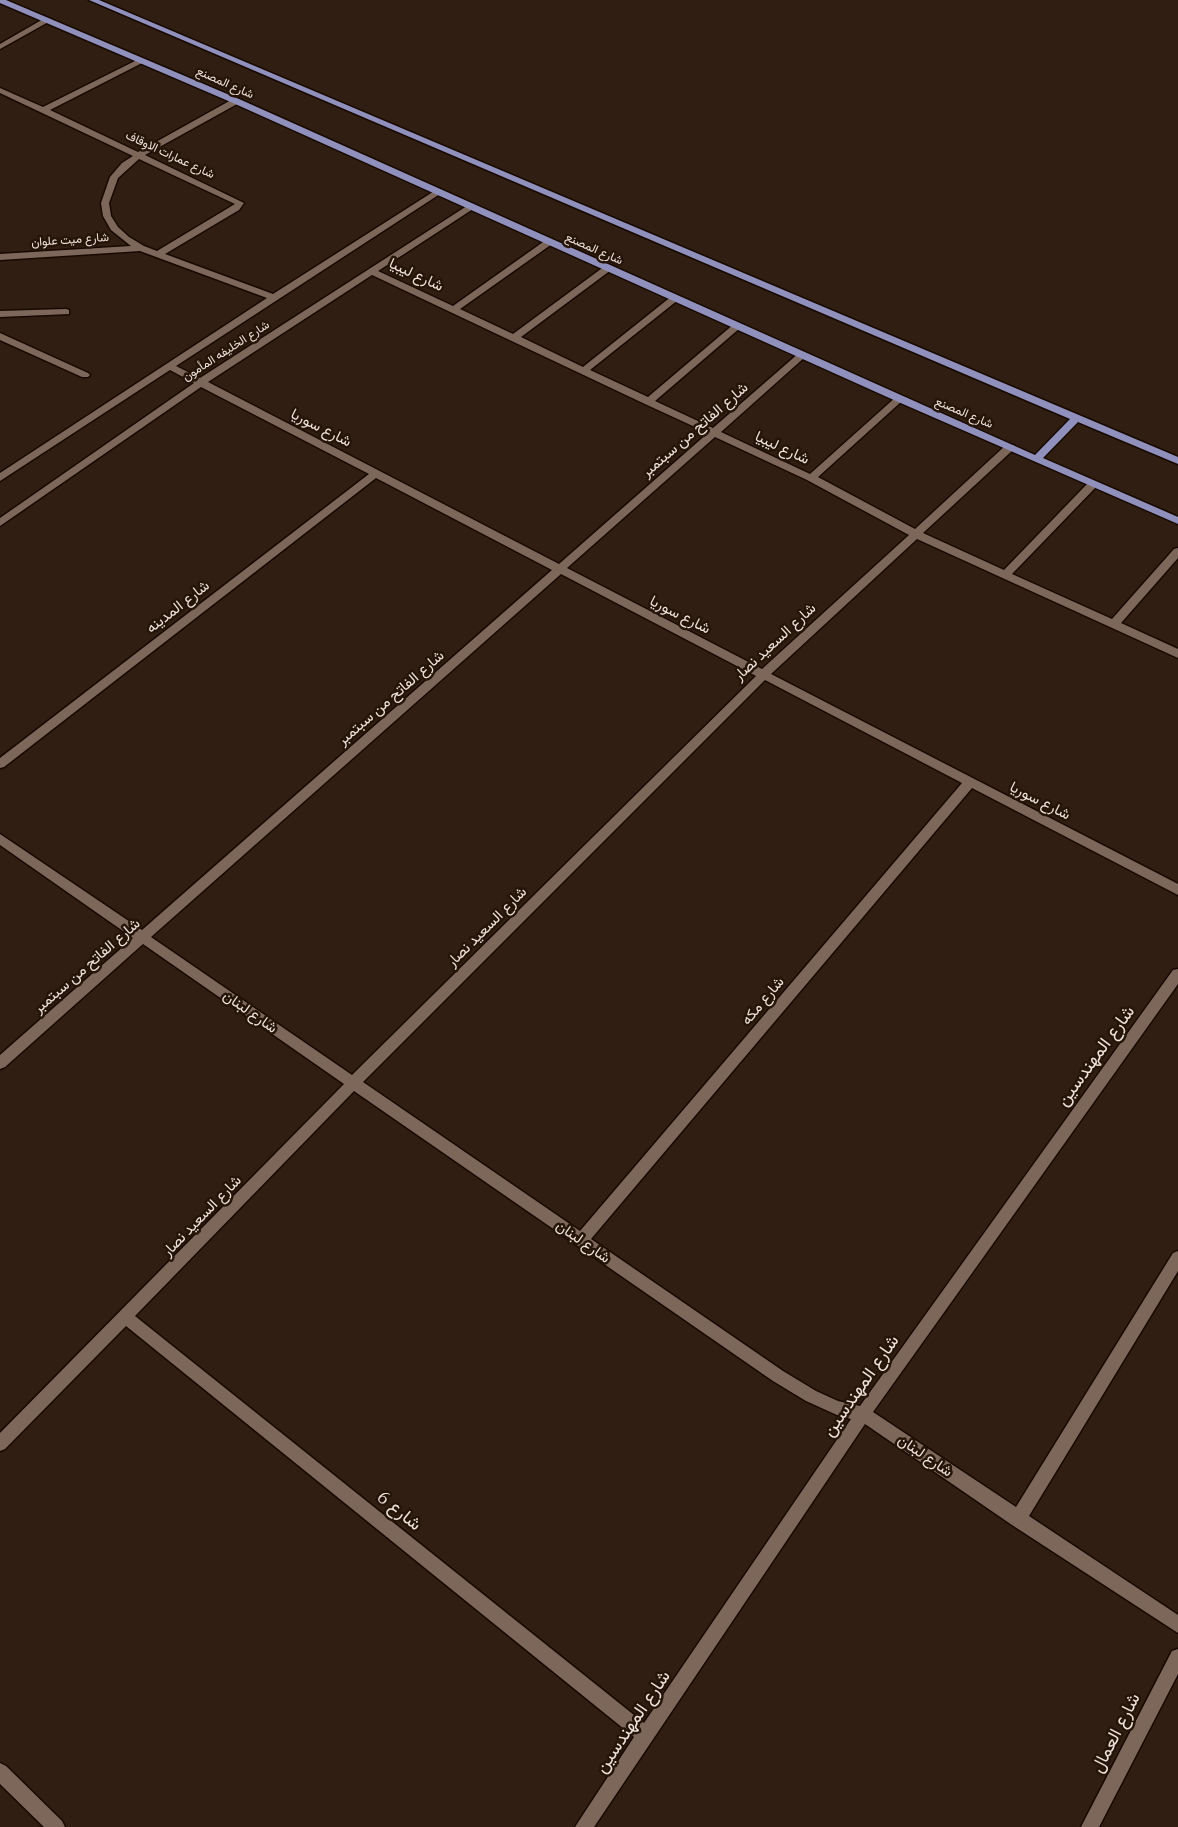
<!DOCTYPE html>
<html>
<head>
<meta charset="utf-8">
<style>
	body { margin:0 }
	canvas { display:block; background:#301e12 }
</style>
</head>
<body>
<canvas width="1178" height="1827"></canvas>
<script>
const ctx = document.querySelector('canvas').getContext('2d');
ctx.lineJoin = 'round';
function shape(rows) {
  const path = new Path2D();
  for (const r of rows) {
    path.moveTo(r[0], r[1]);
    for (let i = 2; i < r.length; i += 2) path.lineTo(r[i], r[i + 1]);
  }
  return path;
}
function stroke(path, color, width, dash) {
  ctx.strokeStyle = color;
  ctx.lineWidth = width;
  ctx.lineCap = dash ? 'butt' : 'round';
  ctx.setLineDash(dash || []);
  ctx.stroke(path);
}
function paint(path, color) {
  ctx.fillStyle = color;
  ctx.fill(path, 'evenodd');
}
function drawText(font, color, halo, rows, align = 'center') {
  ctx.font = font + ' "IBM Plex Serif",Vazirmatn,serif';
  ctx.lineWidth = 5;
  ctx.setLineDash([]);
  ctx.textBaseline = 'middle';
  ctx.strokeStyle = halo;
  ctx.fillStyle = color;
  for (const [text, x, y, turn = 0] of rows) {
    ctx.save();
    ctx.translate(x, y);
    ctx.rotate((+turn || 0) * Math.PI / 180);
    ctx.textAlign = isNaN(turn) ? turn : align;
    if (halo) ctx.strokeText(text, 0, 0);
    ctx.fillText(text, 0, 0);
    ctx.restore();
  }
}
const minor = shape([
	[45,18,52,20,0,49,0,44,45,18],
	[139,59,146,61,50,110,138,152,233,99,239,99,239,103,145,155,244,203,239,210,165,254,273,294,436,190,443,192,176,366,200,378,470,204,474,207,473,209,378,271,453,306,546,240,552,240,552,244,460,309,513,334,605,266,611,266,611,270,521,337,583,367,672,296,678,296,678,300,590,370,648,397,734,324,740,324,740,328,655,401,713,428,799,353,805,353,805,357,721,432,810,474,896,397,902,397,902,401,818,477,915,529,1006,445,1014,445,1014,449,923,533,1004,570,1089,482,1097,482,1097,486,1012,574,1112,619,1174,549,1178,548,1178,558,1121,623,1178,649,1178,658,917,539,771,674,1178,884,1178,895,972,788,591,1239,783,1371,816,1391,838,1401,860,1406,1173,970,1178,969,1178,984,873,1412,1016,1507,1173,1253,1178,1251,1178,1271,1029,1516,1178,1615,1178,1633,1012,1525,865,1424,594,1827,575,1827,634,1737,126,1326,5,1449,0,1451,0,1433,344,1084,143,944,5,1067,0,1069,0,1055,133,938,0,845,0,834,142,930,552,570,376,478,4,767,0,768,0,758,369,474,201,387,0,526,0,518,194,383,170,370,0,481,0,473,267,298,140,251,0,260,0,254,131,246,111,230,103,216,101,203,110,177,122,163,133,156,0,93,0,88,43,107,139,59],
	[139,159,235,204,157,251,144,246,129,237,118,227,111,216,109,203,118,178,139,159],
	[372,275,645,404,708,433,559,564,208,382,372,275],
	[715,437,807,480,909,535,762,669,567,568,715,437],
	[561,574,756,676,352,1075,151,937,561,574],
	[765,680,962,783,580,1231,363,1082,765,680],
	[354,1091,773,1381,806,1401,837,1415,851,1419,644,1723,135,1316,354,1091],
	[66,309,69,310,69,314,0,317,0,311,66,309],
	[0,333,88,373,90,375,88,377,82,377,0,340,0,333],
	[1178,1649,1178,1674,1099,1827,1081,1827,1172,1651,1178,1649],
	[0,1763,6,1766,62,1821,65,1827,44,1827,0,1784,0,1763]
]);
const major = shape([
	[0,0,6,0,239,99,1035,455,1070,419,89,0,99,0,1178,457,1178,464,1078,422,1043,458,1178,517,1178,524,896,401,233,103,0,3,0,0]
]);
stroke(minor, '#170801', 3);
stroke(major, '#170801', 3);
paint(minor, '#7d675a');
paint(major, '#8f90bc');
drawText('12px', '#eee2da', '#251509', [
	["شارع المصنع",225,83,24],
	["شارع عمارات الاوقاف",170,155,25],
	["شارع ميت علوان",70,240,-4],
	["شارع المصنع",594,249,24],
	["شارع الخليفه المأمون",226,351,-33],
	["شارع المصنع",964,413,23]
]);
drawText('15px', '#eee2da', '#251509', [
	["شارع ليبيا",416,275,25],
	["شارع سوريا",321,428,27],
	["شارع الفاتح من سبتمبر",695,430,-41],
	["شارع ليبيا",782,448,25],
	["شارع المدينه",178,607,-38],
	["شارع سوريا",680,615,27],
	["شارع السعيد نصار",775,642,-43],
	["شارع الفاتح من سبتمبر",391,698,-41],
	["شارع سوريا",1040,801,27],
	["شارع السعيد نصار",487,927,-45],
	["شارع الفاتح من سبتمبر",87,966,-41],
	["شارع مكه",763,1001,-50],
	["شارع لبنان",250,1012,35],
	["شارع السعيد نصار",202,1216,-46],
	["شارع لبنان",583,1242,35],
	["شارع لبنان",925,1456,34]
]);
drawText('18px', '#eee2da', '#251509', [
	["شارع المهندسين",1096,1056,-54],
	["شارع المهندسين",861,1386,-55],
	["شارع 6",399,1511,39],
	["شارع المهندسين",633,1722,-56],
	["شارع العمال",1116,1733,-63]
]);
</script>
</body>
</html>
